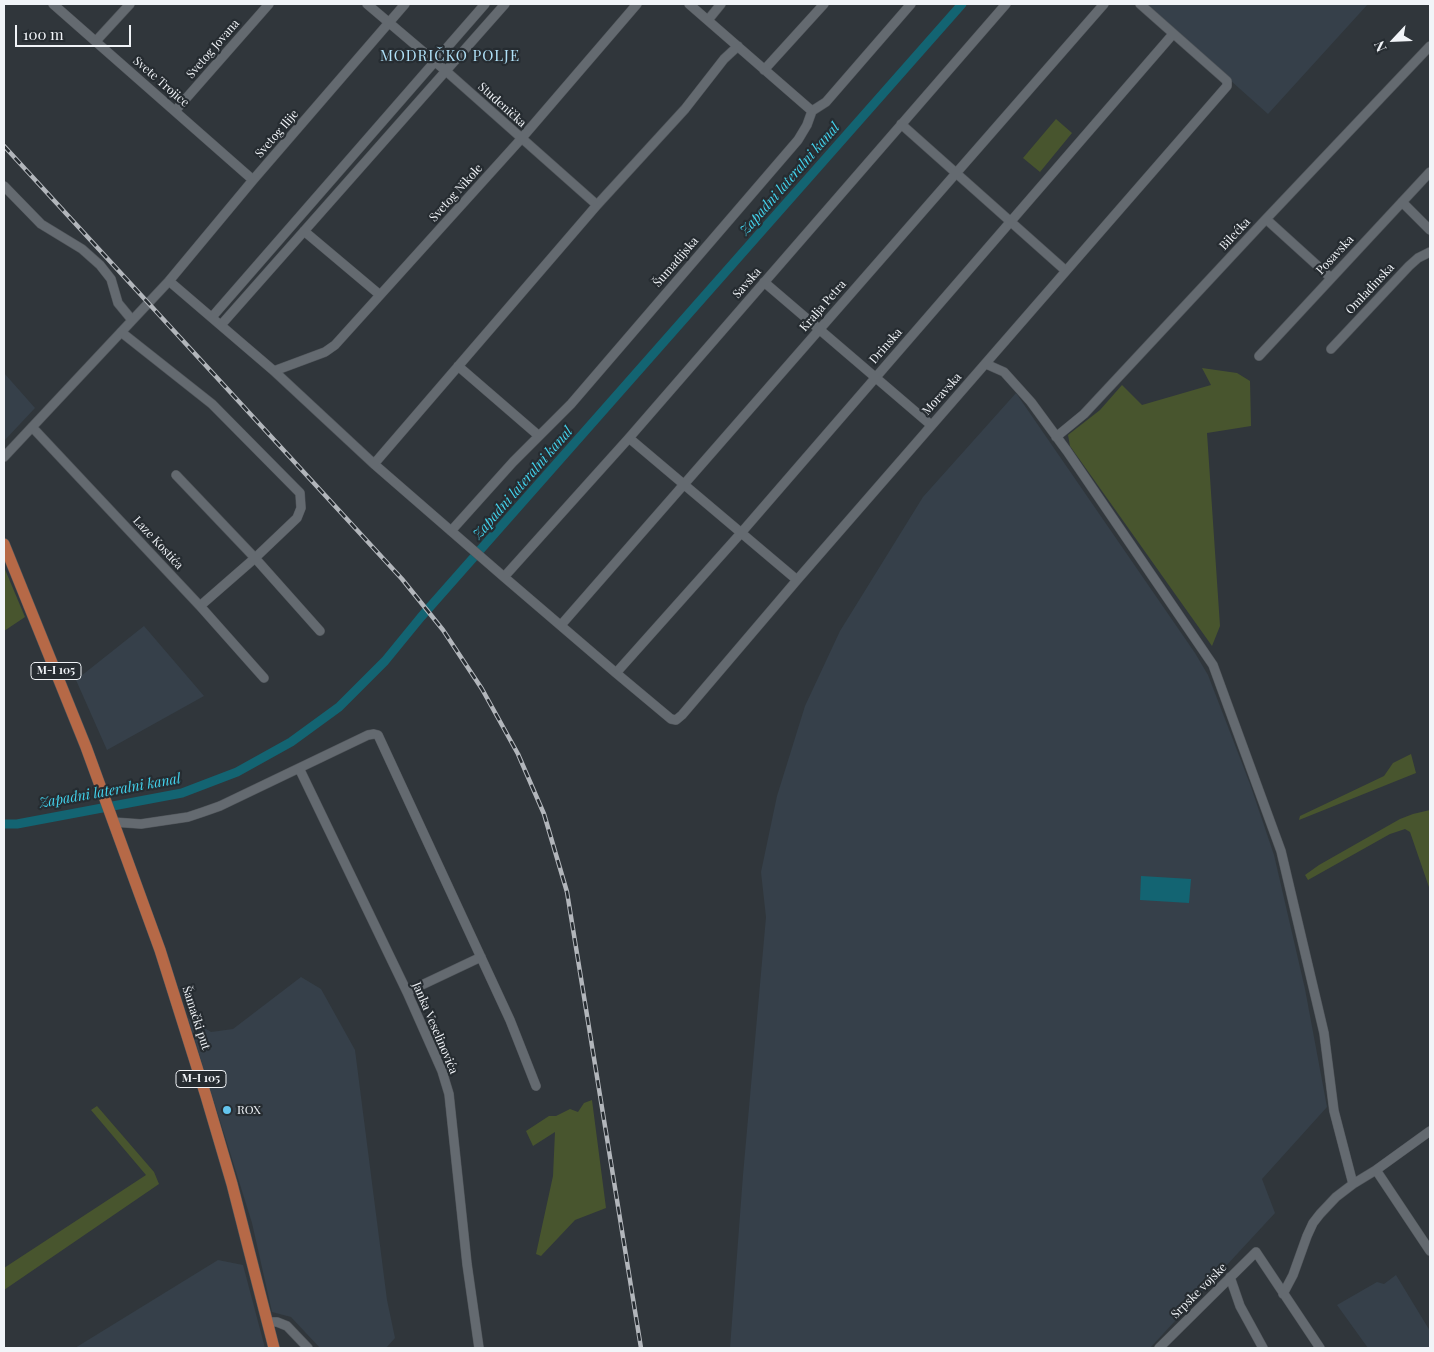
<!DOCTYPE html>
<html>
<head>
<meta charset="utf-8">
<style>
	body { margin:0 }
	#map { position:relative; width:1434px; height:1352px; overflow:hidden; background:#30363b; font-family:"Playfair Display",serif }
	canvas { display:block }
	.frame { position:absolute; inset:0; border:5px solid #f1f4f8; pointer-events:none }
	.north { position:absolute; left:1369px; top:15px; width:50px; height:50px; -webkit-text-stroke:4px #262c31; paint-order:stroke; rotate:245deg; font-size:14px; font-weight:700; line-height:20px; text-align:center; color:#f1f4f8 }
	.north::after { content:''; display:block; margin:auto; width:18px; height:22px; background:#f1f4f8; clip-path:polygon(50% 0,100% 100%,50% 72%,0 100%) }
	.scale { position:absolute; left:15px; top:25px; width:116px; height:22px; box-sizing:border-box; border:2px solid #f1f4f8; border-top:0; padding-left:6px; font-size:15px; line-height:18px; white-space:nowrap; color:#f1f4f8; -webkit-text-stroke:4px #262c31; paint-order:stroke }
</style>
</head>
<body>
<div id="map">
<canvas width="1434" height="1352"></canvas>
<div class="frame"></div>
<div class="north">N</div>
<div class="scale">100 m</div>
</div>
<script>
const ctx = document.querySelector('canvas').getContext('2d');
ctx.lineJoin = 'round';
function paint(path, color) {
  ctx.fillStyle = color;
  ctx.fill(path, 'evenodd');
}
function shape(rows) {
  const path = new Path2D();
  for (const r of rows) {
    path.moveTo(r[0], r[1]);
    for (let i = 2; i < r.length; i += 2) path.lineTo(r[i], r[i + 1]);
  }
  return path;
}
function stroke(path, color, width, dash) {
  ctx.strokeStyle = color;
  ctx.lineWidth = width;
  ctx.lineCap = dash ? 'butt' : 'round';
  ctx.setLineDash(dash || []);
  ctx.stroke(path);
}
function drawText(font, color, halo, rows, align = 'center') {
  ctx.font = font + ' "Playfair Display",serif';
  ctx.lineWidth = 4.5;
  ctx.setLineDash([]);
  ctx.textBaseline = 'middle';
  ctx.strokeStyle = halo;
  ctx.fillStyle = color;
  for (const [text, x, y, turn = 0] of rows) {
    ctx.save();
    ctx.translate(x, y);
    ctx.rotate((+turn || 0) * Math.PI / 180);
    ctx.textAlign = isNaN(turn) ? turn : align;
    if (halo) ctx.strokeText(text, 0, 0);
    ctx.fillText(text, 0, 0);
    ctx.restore();
  }
}
paint(shape([
	[1145,4,1368,4,1268,114],
	[4,373,35,408,4,441],
	[1016,393,1195,653,1208,675,1250,784,1274,855,1305,989,1327,1107,1262,1179,1275,1213,1150,1348,730,1348,743,1175,766,917,761,872,777,796,805,706,840,631,923,497],
	[144,626,204,696,107,750,76,680],
	[301,977,321,989,355,1050,387,1300,395,1338,386,1348,320,1348,291,1317,272,1312,252,1223,188,1018,211,1032,233,1029],
	[218,1260,243,1265,265,1348,75,1348],
	[1396,1275,1430,1331,1430,1348,1368,1348,1337,1305,1377,1282,1384,1284]
]), '#36404a');
paint(shape([
	[1056,119,1072,133,1040,172,1023,158],
	[1202,368,1237,373,1250,381,1251,426,1207,433,1220,626,1212,646,1070,446,1068,435,1100,410,1122,385,1142,405,1211,385],
	[4,567,25,617,4,631],
	[1411,754,1416,773,1299,820,1300,816,1384,776,1393,763],
	[1430,810,1430,890,1410,832,1405,829,1390,834,1308,880,1305,875,1319,865,1400,819,1413,814],
	[592,1100,606,1208,575,1220,541,1256,536,1254,553,1176,555,1132,533,1146,526,1131,549,1116,556,1116,570,1109,578,1112,584,1103],
	[97,1106,154,1172,159,1184,4,1290,4,1268,146,1175,91,1110]
]), '#48552e');
paint(shape([
	[1141,876,1191,879,1189,903,1140,900]
]), '#136472');
stroke(shape([
	[4,824,17,824,182,793,237,772,291,742,339,707,385,661,421,617,962,4]
]), '#136472', 9);
const minor = shape([
	[53,4,253,180],
	[367,4,446,71,597,205],
	[689,4,812,111],
	[708,20,721,4],
	[96,41,130,4],
	[764,70,824,4],
	[175,111,269,4],
	[901,124,1066,271],
	[4,186,41,224,82,249,100,265,111,279,118,303,132,320],
	[1402,202,1430,230],
	[1266,219,1331,278],
	[304,231,380,295],
	[169,281,274,371,374,464,504,577,616,673,671,719,676,720,682,715,797,580,1227,86,1227,81,1140,4],
	[764,282,931,425],
	[212,317,485,4],
	[221,325,505,4],
	[121,332,212,404,300,493,301,508,297,518,255,558,200,606],
	[1331,349,1409,266,1418,258,1430,252],
	[1259,356,1430,172],
	[986,364,1004,372,1031,402,1067,451,1213,665,1281,851,1324,1033,1334,1111,1353,1184],
	[458,366,539,436],
	[274,371,325,352,335,345,521,139,637,4],
	[32,427,200,606,264,678],
	[1056,437,1084,414,1266,219,1430,46],
	[629,438,797,580],
	[4,457,169,281,253,180,405,4],
	[374,464,597,205,685,109,724,59,738,46],
	[176,475,255,558,320,631],
	[451,531,513,462,571,404,798,140,807,125,812,111,826,102,911,4],
	[504,577,629,438,1006,4],
	[561,625,1104,4],
	[616,673,741,533,1173,34],
	[299,768,407,992,442,1071,449,1094,467,1264,479,1348],
	[113,822,141,824,188,817,203,812,220,806,368,735,374,734,378,735,510,1020,536,1086],
	[407,992,481,957],
	[1376,1170,1430,1251],
	[1230,1277,1240,1306,1263,1348],
	[1283,1294,1293,1275,1307,1236,1313,1223,1320,1214,1336,1197,1353,1184,1376,1170,1430,1131],
	[267,1322,277,1322,287,1326,308,1348],
	[1159,1348,1256,1252,1320,1348]
]);
const major = shape([
	[4,544,86,747,160,950,206,1096,232,1184,274,1348]
]);
stroke(minor, '#50555a', 10);
stroke(major, '#50555a', 12);
stroke(minor, '#646a70', 9);
stroke(major, '#b66947', 11);
const rail = shape([
	[4,146,402,579,443,630,482,689,518,754,544,814,567,892,641,1348]
]);
stroke(rail, '#b2b6bb', 4.5);
stroke(rail, '#262c31', 2.5, [8]);
for (const [x, y, r, color] of [
	[227,1110,5,"#64c5ee"]
]) {
  const dot = new Path2D();
  dot.arc(x, y, r, 0, 2 * Math.PI);
  ctx.fillStyle = color;
  ctx.fill(dot);
  stroke(dot, '#262c31', 2);
}
for (const [x, y, w] of [
	[56,671,50],
	[201,1079,50]
]) {
  const box = new Path2D();
  box.roundRect(x - w / 2, y - 8.5, w, 17, 4);
  ctx.fillStyle = '#262c31';
  ctx.fill(box);
  stroke(box, '#f1f4f8', 1);
}
drawText('bold 11px', '#f1f4f8', null, [
	["M-I 105",56,671],
	["M-I 105",201,1079]
]);
drawText('12px', '#f1f4f8', '#262c31', [
	["Svetog Jovana",213,49,-49],
	["Svete Trojice",161,82,41],
	["Studenička",502,105,42],
	["Svetog Ilije",277,134,-49],
	["Svetog Nikole",456,193,-48],
	["Bilećka",1235,234,-47],
	["Posavska",1335,255,-47],
	["Šumadijska",676,262,-49],
	["Savska",747,283,-49],
	["Omladinska",1370,289,-47],
	["Kralja Petra",823,306,-49],
	["Drinska",886,346,-49],
	["Moravska",942,394,-48],
	["Laze Kostića",158,543,47],
	["Šamački put",196,1018,72],
	["Janka Veselinovića",435,1028,67],
	["Srpske vojske",1199,1291,-45]
]);
drawText('12px', '#f1f4f8', '#262c31', [
	["ROX",237,1110]
], 'left');
drawText('italic 14px', '#43d4ee', '#262c31', [
	["Zapadni lateralni kanal",790,179,-49],
	["Zapadni lateralni kanal",523,483,-49],
	["Zapadni lateralni kanal",110,791,-10]
]);
ctx.letterSpacing = '1px';
drawText('15px', '#b0e1f8', '#262c31', [
	["MODRIČKO POLJE",450,56]
]);
ctx.letterSpacing = '0px';
</script>
</body>
</html>
